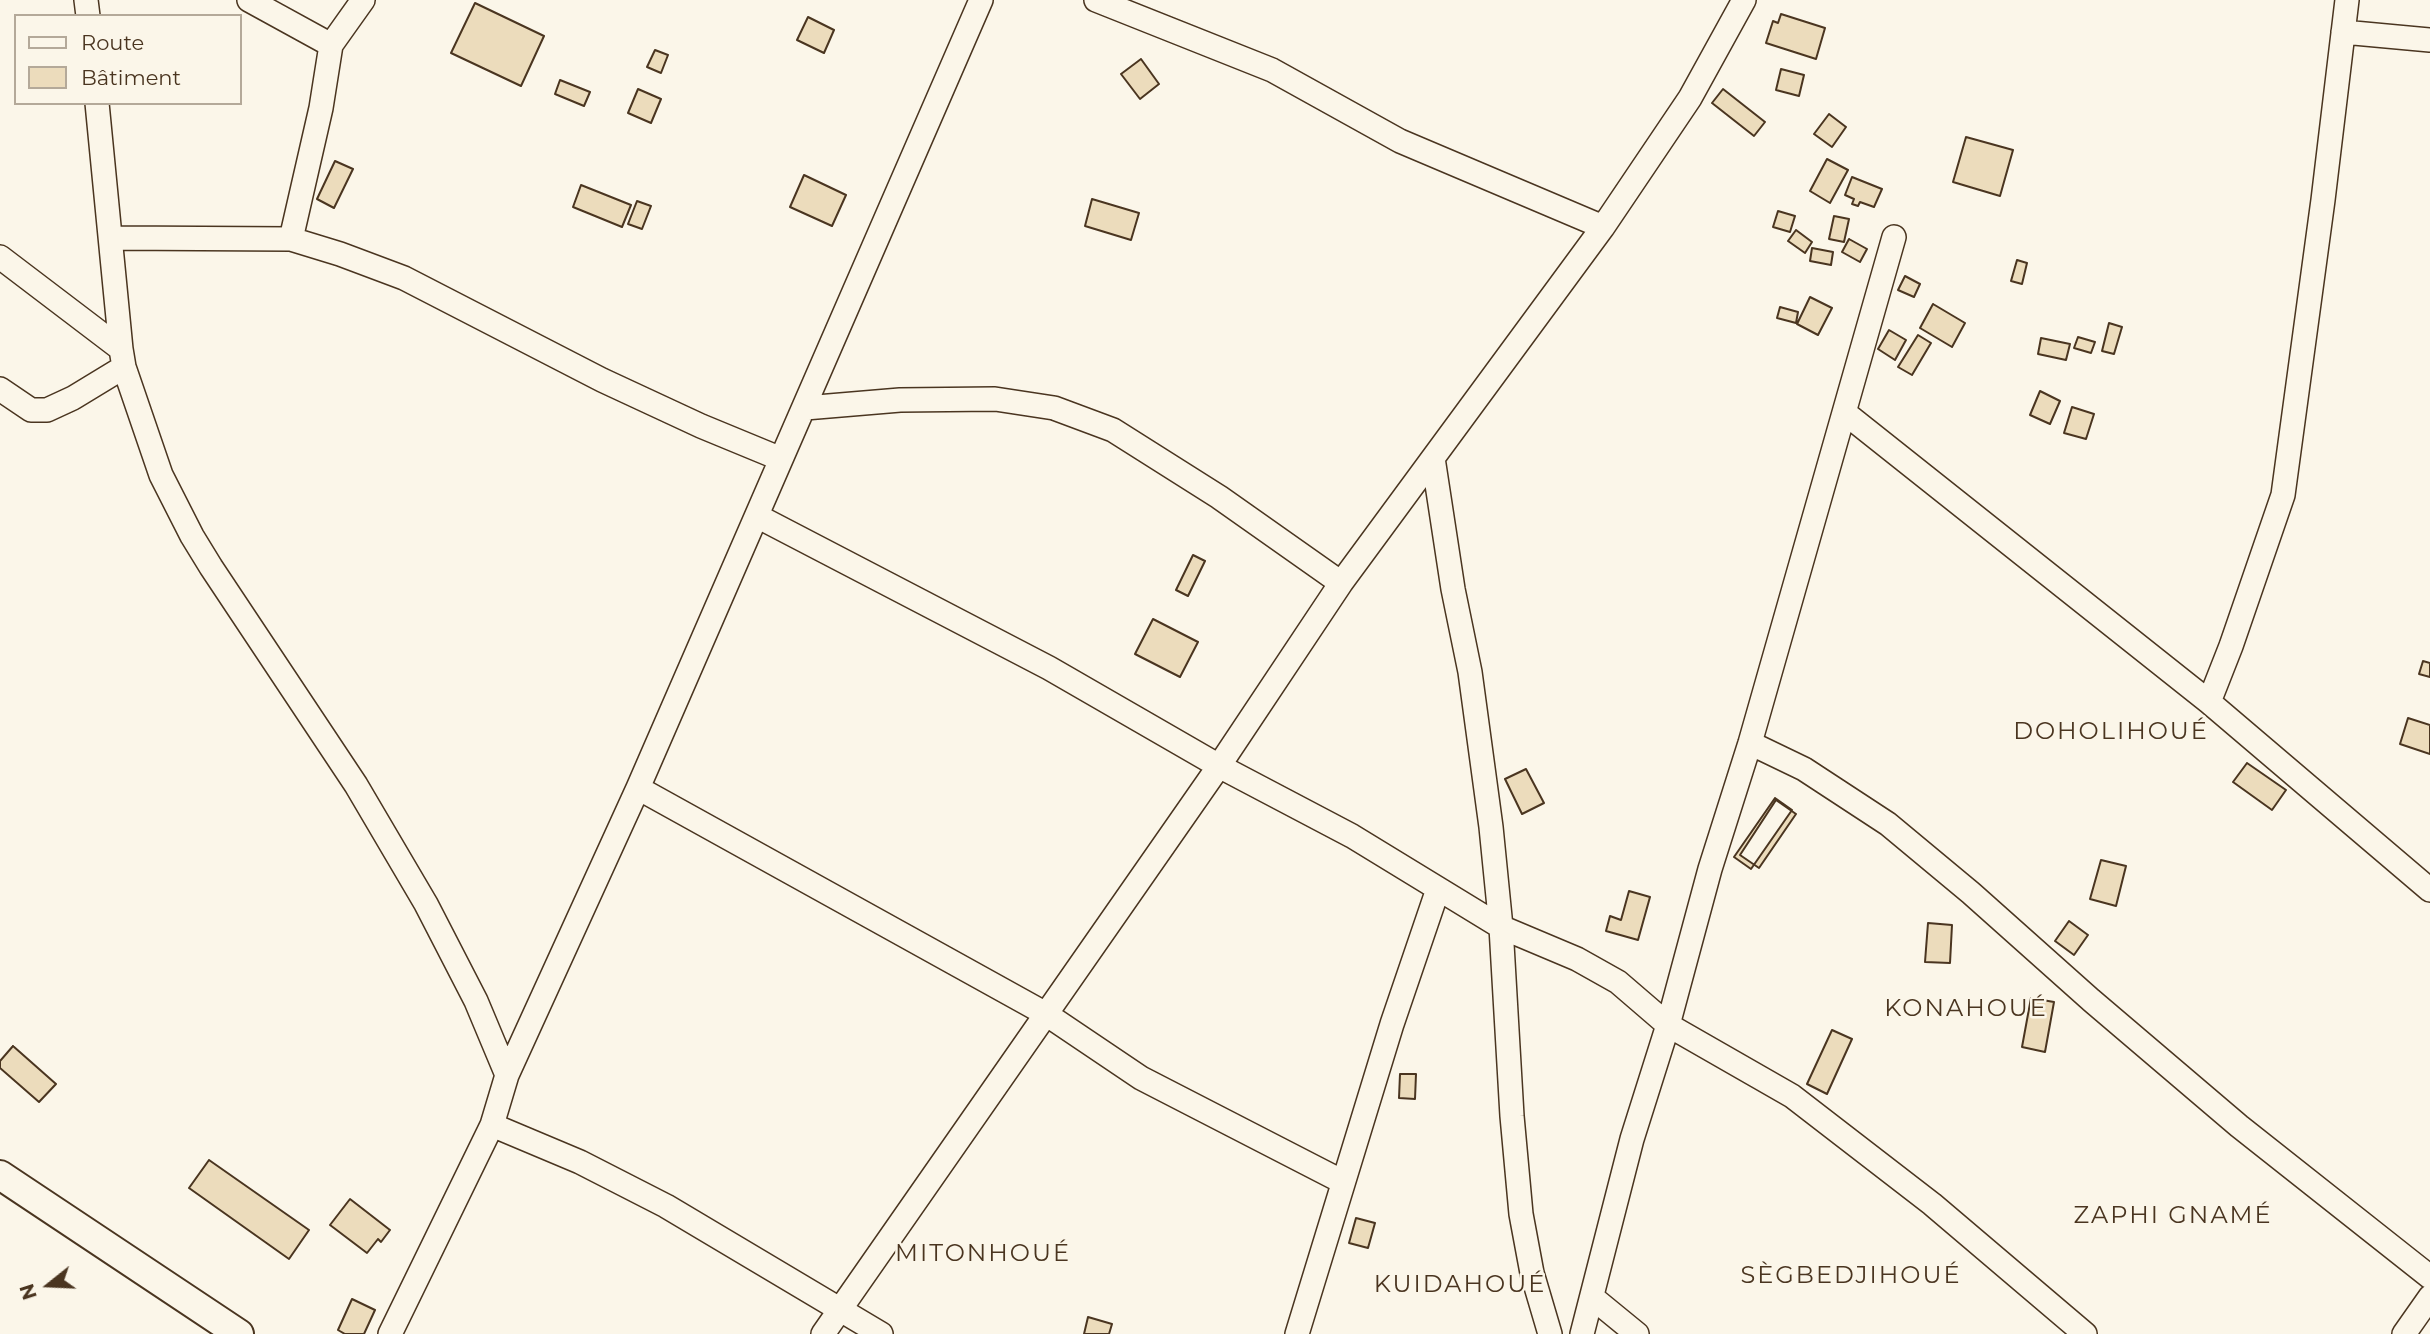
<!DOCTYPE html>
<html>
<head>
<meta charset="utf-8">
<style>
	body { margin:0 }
	#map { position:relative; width:2430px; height:1334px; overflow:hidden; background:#fbf6e9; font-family:Montserrat,sans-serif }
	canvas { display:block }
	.legend { position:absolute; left:14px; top:14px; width:228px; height:91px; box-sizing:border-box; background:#fbf6e9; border:2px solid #b4a999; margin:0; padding:9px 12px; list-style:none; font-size:21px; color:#4a3520 }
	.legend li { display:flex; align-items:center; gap:14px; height:35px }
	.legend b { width:35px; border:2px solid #b4a999 }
	.north { position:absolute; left:14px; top:1250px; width:70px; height:70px; -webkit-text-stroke:5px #fbf6e9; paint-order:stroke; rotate:252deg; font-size:19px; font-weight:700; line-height:28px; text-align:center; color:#4a3520 }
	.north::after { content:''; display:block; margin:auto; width:24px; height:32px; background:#4a3520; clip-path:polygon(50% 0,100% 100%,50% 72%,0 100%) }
</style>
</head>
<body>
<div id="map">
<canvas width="2430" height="1334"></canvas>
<ul class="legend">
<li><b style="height:9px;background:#fbf6e9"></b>Route</li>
<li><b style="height:19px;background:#ecdcbc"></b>Bâtiment</li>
</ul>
<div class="north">N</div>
</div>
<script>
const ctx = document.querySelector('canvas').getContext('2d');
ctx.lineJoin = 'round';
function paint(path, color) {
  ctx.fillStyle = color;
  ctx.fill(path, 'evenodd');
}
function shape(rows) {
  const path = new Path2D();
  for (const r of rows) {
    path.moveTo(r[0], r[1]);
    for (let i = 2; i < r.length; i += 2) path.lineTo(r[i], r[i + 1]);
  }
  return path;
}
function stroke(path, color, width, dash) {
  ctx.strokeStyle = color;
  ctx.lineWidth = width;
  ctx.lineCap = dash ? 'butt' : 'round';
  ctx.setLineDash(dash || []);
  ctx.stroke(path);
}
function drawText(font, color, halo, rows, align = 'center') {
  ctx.font = font + ' Montserrat,sans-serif';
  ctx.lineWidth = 5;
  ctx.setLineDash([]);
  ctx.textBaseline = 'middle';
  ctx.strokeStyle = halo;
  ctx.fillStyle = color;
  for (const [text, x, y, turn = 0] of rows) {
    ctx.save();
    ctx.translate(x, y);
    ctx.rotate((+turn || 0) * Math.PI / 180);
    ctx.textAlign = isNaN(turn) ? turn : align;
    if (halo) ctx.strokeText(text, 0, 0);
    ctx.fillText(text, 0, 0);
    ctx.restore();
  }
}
const building = shape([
	[475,3,544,36,521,86,451,53,475,3],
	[1781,14,1825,28,1816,59,1766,43,1773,21,1778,23,1781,14],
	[808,17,834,30,824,53,797,40,808,17],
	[655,50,668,55,661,73,647,67,655,50],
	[1141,59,1159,84,1140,99,1121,74,1141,59],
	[1781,69,1804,75,1799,96,1776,90,1781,69],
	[560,80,590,92,584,106,555,94,560,80],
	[638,89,661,99,651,123,628,113,638,89],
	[1723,89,1765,122,1754,136,1712,103,1723,89],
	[1829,114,1846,127,1832,147,1814,134,1829,114],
	[1966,137,2013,150,2000,196,1953,182,1966,137],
	[1827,159,1848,170,1830,203,1810,191,1827,159],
	[335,161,353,169,334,208,317,199,335,161],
	[804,175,846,195,832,226,790,207,804,175],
	[1852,177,1882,189,1874,207,1860,202,1858,206,1852,204,1854,199,1845,195,1852,177],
	[581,185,631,205,622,227,573,207,581,185],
	[1092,199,1139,213,1131,240,1085,226,1092,199],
	[637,201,651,206,642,229,628,224,637,201],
	[1778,211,1795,216,1790,232,1773,227,1778,211],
	[1834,216,1849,219,1844,242,1829,239,1834,216],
	[1796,230,1812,242,1805,253,1788,241,1796,230],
	[1849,239,1867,249,1860,262,1842,252,1849,239],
	[1812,248,1833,252,1831,265,1810,261,1812,248],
	[2017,260,2027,263,2022,284,2011,281,2017,260],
	[1905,276,1920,284,1914,297,1898,290,1905,276],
	[1810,297,1832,308,1818,335,1797,324,1810,297],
	[1933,304,1965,323,1952,347,1920,328,1933,304],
	[1780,307,1798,312,1796,323,1777,318,1780,307],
	[2109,323,2122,327,2114,354,2102,351,2109,323],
	[1889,330,1906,340,1895,360,1878,349,1889,330],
	[1918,335,1931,343,1912,375,1898,367,1918,335],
	[2078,337,2095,342,2091,353,2074,348,2078,337],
	[2041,338,2070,344,2066,360,2038,354,2041,338],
	[2040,391,2060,401,2050,424,2030,415,2040,391],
	[2072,407,2094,414,2086,439,2064,433,2072,407],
	[1193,555,1205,561,1188,596,1176,590,1193,555],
	[1153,619,1198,642,1180,677,1135,654,1153,619],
	[2423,661,2430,663,2430,677,2419,674,2423,661],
	[2408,718,2430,725,2430,754,2400,744,2408,718],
	[2247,763,2286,790,2272,810,2233,782,2247,763],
	[1526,769,1544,803,1522,814,1505,779,1526,769],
	[1775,798,1792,810,1751,869,1734,857,1775,798],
	[1776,800,1796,814,1759,868,1740,855,1776,800],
	[2101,860,2126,866,2116,906,2090,899,2101,860],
	[1629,891,1650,897,1638,940,1606,931,1610,916,1621,920,1629,891],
	[2069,921,2088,935,2074,955,2055,941,2069,921],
	[1928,923,1952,925,1950,963,1925,962,1928,923],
	[2031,998,2054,1002,2045,1052,2022,1047,2031,998],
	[1832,1030,1852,1039,1827,1094,1807,1084,1832,1030],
	[13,1046,56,1084,39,1102,0,1068,0,1061,13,1046],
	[1400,1074,1416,1074,1415,1099,1399,1098,1400,1074],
	[209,1160,309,1230,289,1259,189,1188,209,1160],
	[350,1199,390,1230,381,1242,378,1239,367,1253,330,1225,350,1199],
	[1356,1218,1375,1223,1368,1248,1349,1243,1356,1218],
	[352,1299,375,1310,364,1334,345,1334,338,1330,352,1299],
	[1088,1317,1112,1324,1109,1334,1084,1334,1088,1317]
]);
paint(building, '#ecdcbc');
stroke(building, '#4a3520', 2);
const minor = shape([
	[86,0,88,16],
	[249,0,331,45],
	[1096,0,1272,70,1400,141,1603,227],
	[2343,32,2430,40],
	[97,103,121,349,124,367,161,475,192,536,211,567,356,785,426,904,476,1001,507,1075,492,1125,390,1334],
	[111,238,291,239,340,254,404,278,602,380,701,426,781,459],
	[291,239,321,108,331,45,363,0],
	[0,257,121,349],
	[0,389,31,410,47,410,73,398,124,367],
	[805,408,900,400,995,399,1054,408,1113,430,1219,497,1341,583],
	[1845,413,2209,702,2430,890],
	[1433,458,1453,589,1470,672,1491,827,1501,927,1512,1116,1521,1214,1532,1273,1550,1334],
	[757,516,1049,668,1219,766,1352,836,1501,927,1577,959,1618,982,1668,1025,1792,1096,1932,1204,2085,1334],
	[2209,702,2231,646,2283,495,2323,200,2347,0],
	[1750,743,1804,769,1888,824,1971,893,2091,1000,2239,1126,2430,1277],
	[638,788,1046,1014,1141,1078,1343,1182],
	[507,1075,638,788,981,0],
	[492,1125,580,1162,666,1206,881,1334],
	[1593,1298,1637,1334],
	[823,1334,1219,766,1341,583,1603,227,1690,98,1744,0],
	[1297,1334,1392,1024,1438,889],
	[1582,1334,1632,1139,1668,1025,1710,869,1750,743,1894,237],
	[2404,1334,2430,1297]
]);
const major = shape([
	[0,1175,239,1334]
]);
stroke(minor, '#4a3520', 26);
stroke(major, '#4a3520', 32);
stroke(minor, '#fbf6e9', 23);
stroke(major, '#fbf6e9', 28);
ctx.letterSpacing = '2px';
drawText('24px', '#4a3520', '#fbf6e9', [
	["DOHOLIHOUÉ",2111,732],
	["KONAHOUÉ",1966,1009],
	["ZAPHI GNAMÉ",2173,1216],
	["MITONHOUÉ",983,1254],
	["SÈGBEDJIHOUÉ",1851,1276],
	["KUIDAHOUÉ",1460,1285]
]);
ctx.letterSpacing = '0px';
</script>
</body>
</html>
